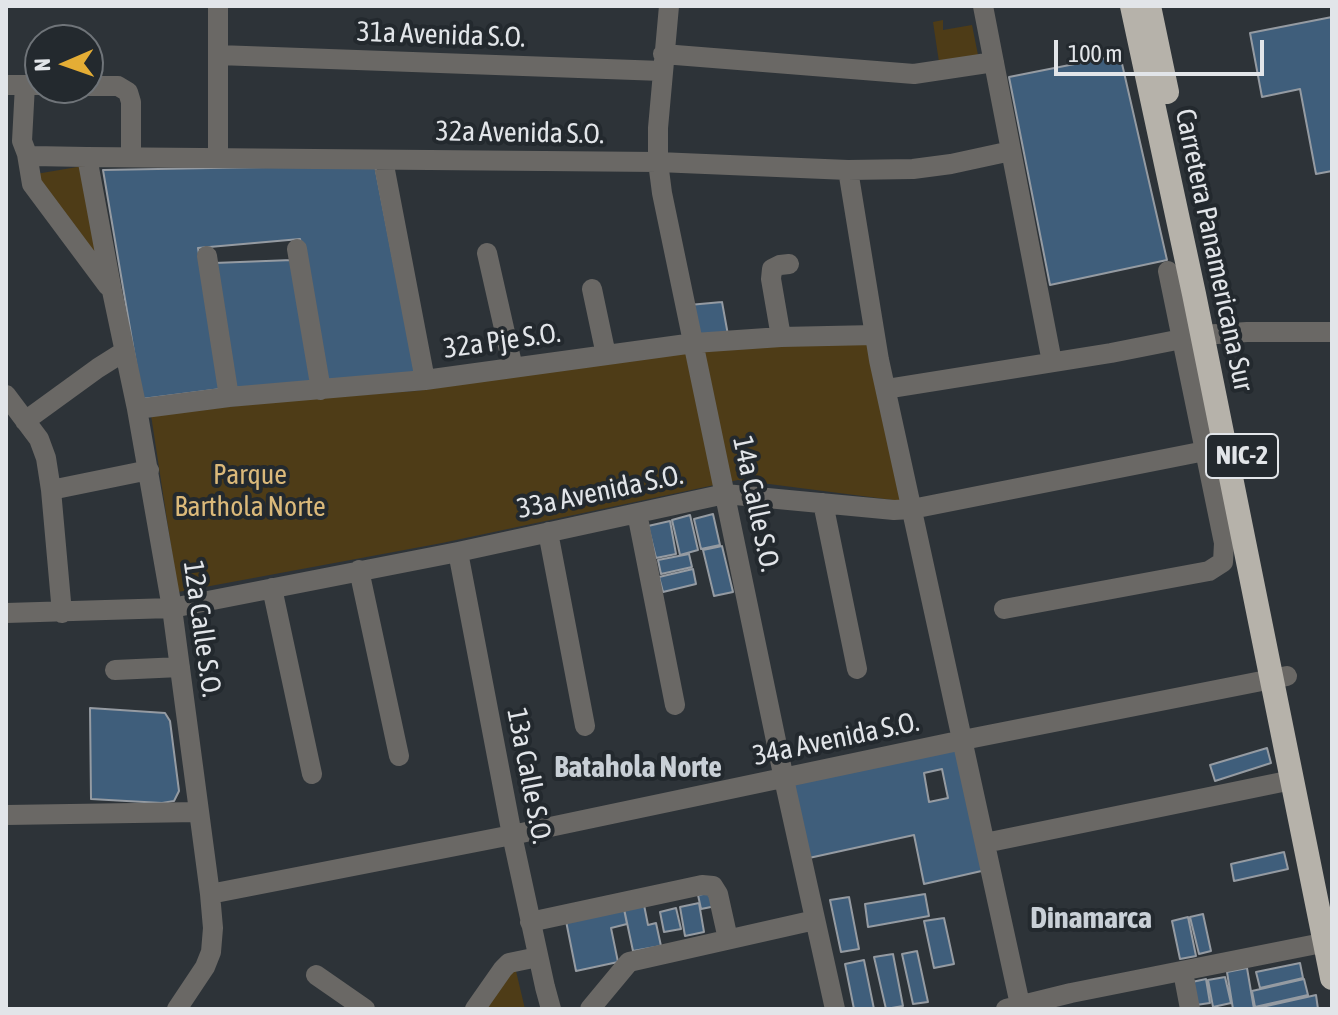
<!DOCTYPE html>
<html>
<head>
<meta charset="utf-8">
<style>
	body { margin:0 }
	#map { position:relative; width:1338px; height:1015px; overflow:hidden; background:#2d3338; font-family:"Asap Condensed",sans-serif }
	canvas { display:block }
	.frame { position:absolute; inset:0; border:8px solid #e2e5e9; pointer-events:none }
	.north { position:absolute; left:24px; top:24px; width:80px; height:80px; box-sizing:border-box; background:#23292e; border:2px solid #6f7479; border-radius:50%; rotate:268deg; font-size:22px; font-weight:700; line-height:32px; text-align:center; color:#e2e5e9 }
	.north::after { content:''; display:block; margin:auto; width:28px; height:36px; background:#e4ad35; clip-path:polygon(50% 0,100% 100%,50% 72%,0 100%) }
	.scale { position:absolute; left:1054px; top:40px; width:210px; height:36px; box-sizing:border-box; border:4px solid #e2e5e9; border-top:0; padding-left:10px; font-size:24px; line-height:28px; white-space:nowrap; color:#e2e5e9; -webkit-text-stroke:6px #23292e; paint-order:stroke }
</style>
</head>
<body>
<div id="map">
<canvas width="1338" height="1015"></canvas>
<div class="frame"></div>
<div class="north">N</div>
<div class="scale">100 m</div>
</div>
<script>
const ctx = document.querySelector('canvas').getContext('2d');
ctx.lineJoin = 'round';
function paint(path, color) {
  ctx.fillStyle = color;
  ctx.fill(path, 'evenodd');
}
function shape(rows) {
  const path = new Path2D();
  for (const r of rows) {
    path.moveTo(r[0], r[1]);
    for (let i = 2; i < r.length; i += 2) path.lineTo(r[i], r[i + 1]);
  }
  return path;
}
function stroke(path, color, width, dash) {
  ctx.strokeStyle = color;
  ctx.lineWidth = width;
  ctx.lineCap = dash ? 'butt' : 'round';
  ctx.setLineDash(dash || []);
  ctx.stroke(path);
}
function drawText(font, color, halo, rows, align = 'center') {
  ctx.font = font + ' "Asap Condensed",sans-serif';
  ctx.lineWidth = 8;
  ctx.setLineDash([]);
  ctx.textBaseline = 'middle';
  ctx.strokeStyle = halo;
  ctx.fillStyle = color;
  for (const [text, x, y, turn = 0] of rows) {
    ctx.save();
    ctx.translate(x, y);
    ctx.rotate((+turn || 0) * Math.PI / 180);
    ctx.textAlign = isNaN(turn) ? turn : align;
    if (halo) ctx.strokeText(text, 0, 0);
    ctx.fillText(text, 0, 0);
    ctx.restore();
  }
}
paint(shape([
	[943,20,943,30,972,25,978,55,939,62,933,22],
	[83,166,101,263,36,174],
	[867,342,901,501,738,480,442,543,178,592,151,415,304,399,416,391,726,346],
	[503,969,516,971,525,1009,475,1009]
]), '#4e3c17');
const building = shape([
	[1332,17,1332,171,1316,174,1300,89,1262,97,1250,33,1332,17],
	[1120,55,1167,260,1050,285,1009,77,1120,55],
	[375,165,416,375,327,380,300,239,198,248,221,389,142,399,103,170,375,165],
	[292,260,313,383,234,388,214,263,292,260],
	[722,302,728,335,695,339,689,305,722,302],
	[713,514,720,545,701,549,694,519,713,514],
	[690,515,698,550,680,555,672,520,690,515],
	[670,521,676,554,656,558,648,526,670,521],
	[722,546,733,592,714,596,703,550,722,546],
	[689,554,692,567,661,574,658,560,689,554],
	[693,569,696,584,663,592,659,577,693,569],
	[90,708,165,713,170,721,179,791,174,801,162,803,91,799,90,708],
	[960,746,986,870,924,884,914,835,809,858,793,784,960,746],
	[1267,748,1271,763,1215,781,1210,765,1267,748],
	[942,769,948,798,929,802,924,773,942,769],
	[1284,852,1288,869,1234,881,1231,864,1284,852],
	[713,892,716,906,701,909,698,895,713,892],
	[925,894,929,916,868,927,865,904,925,894],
	[849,897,859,949,841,952,830,900,849,897],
	[643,900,648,925,656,923,661,946,633,951,623,904,643,900],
	[699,903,704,932,685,936,680,907,699,903],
	[676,908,681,929,664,932,660,912,676,908],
	[624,909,627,924,611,928,618,962,576,971,566,921,624,909],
	[1203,914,1211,951,1199,954,1190,917,1203,914],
	[1188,917,1196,956,1180,959,1172,921,1188,917],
	[944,918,954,964,934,968,924,921,944,918],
	[917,951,928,1002,913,1004,902,954,917,951],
	[893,954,903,1006,886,1009,874,957,893,954],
	[864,960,874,1009,854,1009,845,964,864,960],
	[1300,963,1303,978,1260,988,1256,972,1300,963],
	[1247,968,1254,1009,1233,1009,1227,972,1247,968],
	[1225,977,1231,1003,1213,1007,1208,980,1225,977],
	[1206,979,1210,1003,1196,1005,1192,982,1206,979],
	[1304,979,1308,995,1255,1007,1252,991,1304,979],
	[1316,995,1318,1009,1253,1009,1316,995]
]);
paint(building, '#3f5e7b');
stroke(building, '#959ba2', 2);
stroke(shape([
	[218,6,218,158],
	[669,6,658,128,658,162,662,193,784,779,835,1009],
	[983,6,1052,362],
	[663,54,914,74,994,62],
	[218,55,662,71],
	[6,85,40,85],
	[25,85,22,141,27,154,32,184,108,286],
	[88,86,118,86,128,92,131,102,131,157],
	[27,154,32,156,87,157,658,162,848,170,913,169,951,164,1011,151],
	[87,157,112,291,137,409,172,608,210,894,213,928,211,952,205,967,177,1009],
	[383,160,425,380],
	[848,170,879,360,1021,1009],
	[297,249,321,390],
	[487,253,513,368],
	[207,256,229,397],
	[592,289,606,355],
	[781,337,771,279,772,269,780,265,789,264],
	[886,389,1111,353,1202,335,1247,332,1332,332],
	[6,395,39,439,46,458,51,490,62,613],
	[137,409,229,397,425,380,694,343,781,337,875,335],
	[25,421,98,368,125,351],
	[51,490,149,470],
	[823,503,857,669],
	[637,513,675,705],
	[548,532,585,726],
	[458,552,512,835,545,987,551,1009],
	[359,570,399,756],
	[272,588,312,774],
	[1004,609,1209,571,1223,562,1224,543,1168,271],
	[6,613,172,608,458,552,725,494,894,510,912,509,1205,451],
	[115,670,180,667],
	[6,815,198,812],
	[985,843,1292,780],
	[210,894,512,835,963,740,1287,676],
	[530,922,702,885,713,886,718,894,728,939],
	[1183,972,1190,1009],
	[316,975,365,1009],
	[475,1009,503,969,509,963,538,957],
	[590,1009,629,962,815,920],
	[1006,1009,1071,993,1332,941]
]), '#6a6865', 20);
stroke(shape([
	[1132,6,1194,294,1332,978],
	[1149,6,1167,92]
]), '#b6b2aa', 24);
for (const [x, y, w] of [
	[1242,456,72]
]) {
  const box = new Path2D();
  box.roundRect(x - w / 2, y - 22, w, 44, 6);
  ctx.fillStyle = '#23292e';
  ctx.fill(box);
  stroke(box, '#e2e5e9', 2);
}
drawText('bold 26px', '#e2e5e9', null, [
	["NIC-2",1242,456]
]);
drawText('28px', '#e2e5e9', '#23292e', [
	["31a Avenida S.O.",441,35,2],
	["32a Avenida S.O.",520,133,1],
	["Carretera Panamericana Sur",1214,250,78],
	["32a Pje S.O.",502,341,-8],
	["33a Avenida S.O.",600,492,-12],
	["14a Calle S.O.",756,504,78],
	["12a Calle S.O.",202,629,82],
	["34a Avenida S.O.",836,739,-12],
	["13a Calle S.O.",529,776,79]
]);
drawText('28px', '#dbb97a', '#23292e', [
	["Parque",250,475],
	["Barthola Norte",250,507]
]);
drawText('bold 30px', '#c9d0d7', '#23292e', [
	["Batahola Norte",638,768],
	["Dinamarca",1091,919]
]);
</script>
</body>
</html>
